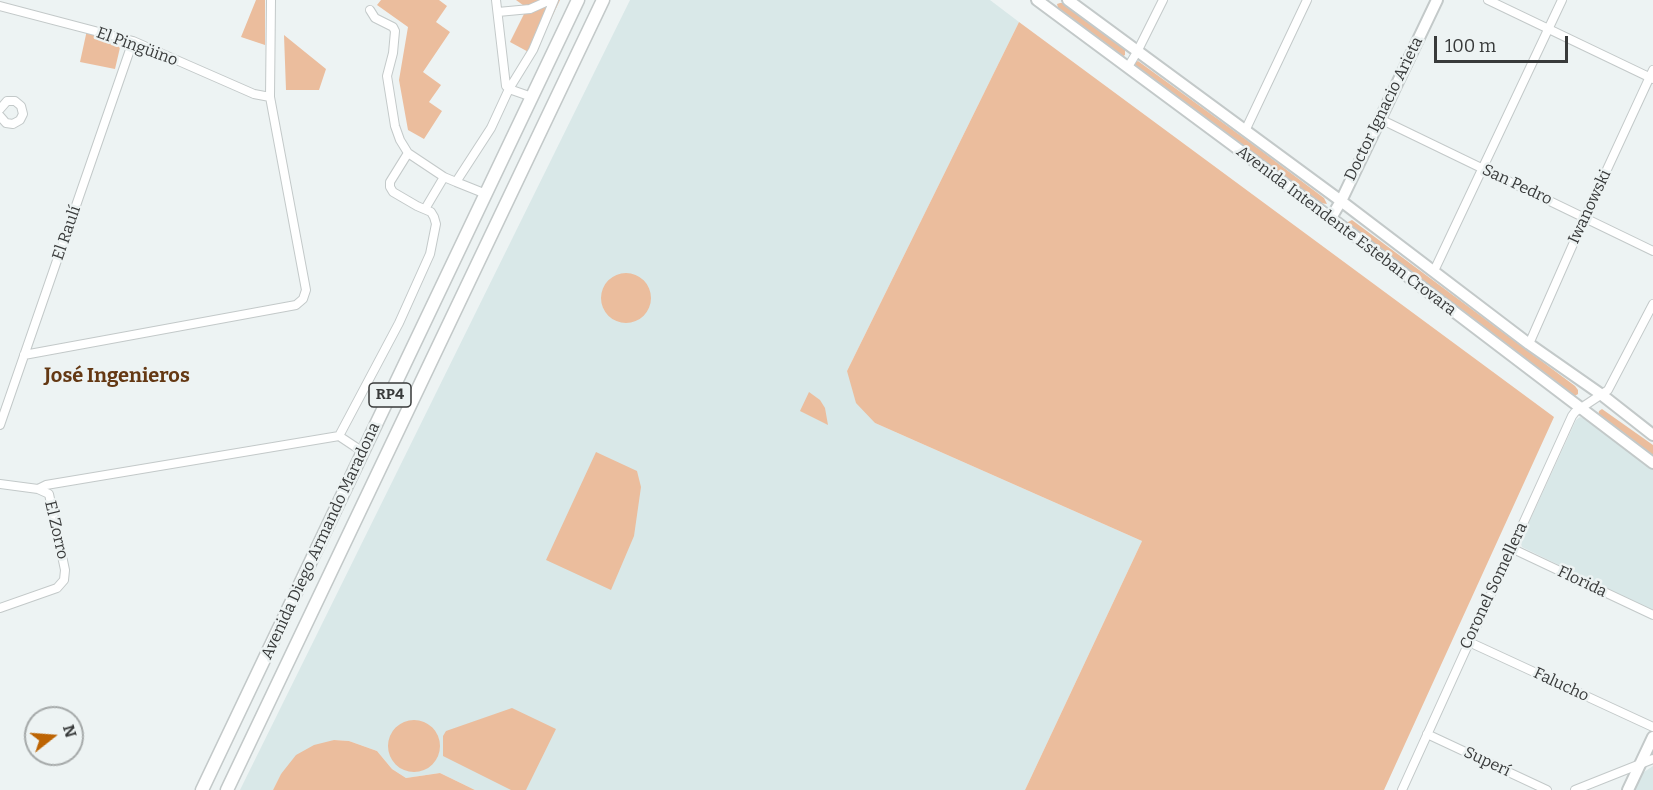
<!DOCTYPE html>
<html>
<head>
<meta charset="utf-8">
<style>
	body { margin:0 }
	#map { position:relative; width:1653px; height:790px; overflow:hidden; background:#edf3f3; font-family:Bitter,serif }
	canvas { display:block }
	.north { position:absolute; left:24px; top:706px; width:60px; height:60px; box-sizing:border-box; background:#edf3f3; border:2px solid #a5a9a9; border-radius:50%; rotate:73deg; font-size:16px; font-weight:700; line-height:24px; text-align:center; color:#383a3a }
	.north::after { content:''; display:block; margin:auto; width:21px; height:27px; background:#bd6403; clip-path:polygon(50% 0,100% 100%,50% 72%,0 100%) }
	.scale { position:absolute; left:1434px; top:36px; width:134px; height:27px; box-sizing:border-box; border:3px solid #383a3a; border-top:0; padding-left:8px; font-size:18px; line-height:21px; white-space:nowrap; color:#383a3a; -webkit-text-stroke:4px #edf3f3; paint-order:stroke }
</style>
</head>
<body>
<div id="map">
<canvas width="1653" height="790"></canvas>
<div class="north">N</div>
<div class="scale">100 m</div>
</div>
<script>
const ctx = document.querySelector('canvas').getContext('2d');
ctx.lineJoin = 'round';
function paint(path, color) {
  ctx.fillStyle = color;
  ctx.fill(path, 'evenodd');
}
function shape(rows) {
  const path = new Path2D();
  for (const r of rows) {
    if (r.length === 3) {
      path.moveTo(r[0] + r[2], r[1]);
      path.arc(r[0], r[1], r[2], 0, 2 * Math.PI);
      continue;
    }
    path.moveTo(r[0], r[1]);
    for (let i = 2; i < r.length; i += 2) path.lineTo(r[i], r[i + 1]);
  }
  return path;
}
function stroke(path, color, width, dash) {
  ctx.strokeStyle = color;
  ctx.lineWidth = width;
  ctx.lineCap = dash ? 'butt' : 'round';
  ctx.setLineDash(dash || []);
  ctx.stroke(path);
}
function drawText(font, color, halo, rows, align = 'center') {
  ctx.font = font + ' Bitter,serif';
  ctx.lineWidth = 5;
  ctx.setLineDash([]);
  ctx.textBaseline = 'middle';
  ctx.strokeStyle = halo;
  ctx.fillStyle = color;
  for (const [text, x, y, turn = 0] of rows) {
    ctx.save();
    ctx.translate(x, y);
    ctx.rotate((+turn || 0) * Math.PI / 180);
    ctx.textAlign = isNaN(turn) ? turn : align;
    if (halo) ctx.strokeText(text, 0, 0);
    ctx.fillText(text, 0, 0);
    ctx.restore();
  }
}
paint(shape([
	[630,0,990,0,1019,22,847,371,875,423,1142,541,1025,790,475,790,440,773,406,778,392,769,377,751,349,741,334,740,281,774,273,790,240,790],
	[1580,417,1586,419,1653,470,1653,611,1522,547,1521,544,1521,540,1576,420],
	[1653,766,1653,790,1633,790,1641,774]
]), '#d9e8e8');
paint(shape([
	[256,0,265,0,265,45,241,37],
	[381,0,439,0,447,6,436,22,450,32,423,72,441,85,429,102,442,111,424,139,408,130,399,80,408,27,377,5],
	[516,0,560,0,534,55,510,42,527,8],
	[1060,3,1065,3,1125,48,1125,55,1122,57,1059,11,1057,4],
	[1019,22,1554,417,1384,790,1025,790,1142,541,875,423,856,403,847,371],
	[87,30,122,39,115,69,80,62],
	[284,35,326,69,319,90,286,90],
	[1138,61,1259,149,1324,198,1327,204,1320,203,1273,168,1253,157,1133,67,1134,63],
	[1352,220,1575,386,1578,390,1578,394,1573,397,1347,226,1348,222],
	[626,298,25],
	[809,392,820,400,825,408,828,425,800,411],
	[1602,409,1653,445,1653,459,1598,416,1599,411],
	[596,452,637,471,641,487,634,536,611,590,546,560],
	[512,708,556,729,526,790,511,790,443,756,443,736,446,731],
	[414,746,26],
	[334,740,349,741,377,751,392,769,406,778,440,773,475,790,273,790,281,774,296,755,314,745]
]), '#ebbd9d');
const street = shape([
	[496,0,506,86,509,89,532,97],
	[1488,0,1653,79],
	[0,6,133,41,254,94,270,97],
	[370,10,375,18,393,27,395,31,393,53,387,76,395,126,400,140,408,153],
	[498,12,530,9,550,0],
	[1128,67,1137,52,1163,0],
	[0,109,7,101,15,101,21,106,23,114,20,120,13,124,6,123,0,116],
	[1380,119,1653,251],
	[1245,131,1307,0],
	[456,182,486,194],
	[425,209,444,177],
	[1434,271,1562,0],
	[1529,344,1585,217,1653,70],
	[24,355,296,305,303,299,306,290,270,97,271,0],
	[0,425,133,41],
	[339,436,363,452],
	[0,484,38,489,49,494,65,570,64,580,57,588,0,608],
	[38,489,46,485,339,436,399,323,430,254,436,224,434,217,431,212,417,206,393,192,390,187,390,182,408,153,444,177,456,182,491,128,509,89,533,50,554,0],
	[1511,548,1653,615],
	[1469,642,1653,727],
	[1427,734,1547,790],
	[1402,790,1572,416,1575,412,1608,390,1653,304],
	[1575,790,1653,759]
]);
const secondary = shape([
	[1037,0,1331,218,1653,463],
	[1068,0,1341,201,1529,344,1602,395,1653,435],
	[1331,218,1341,201,1437,0],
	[1628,790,1653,737]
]);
const primary = shape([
	[202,790,578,0],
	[227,790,603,0]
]);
stroke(street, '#c3c9c9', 10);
stroke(secondary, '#c3c9c9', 14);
stroke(primary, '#c3c9c9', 15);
stroke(street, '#fff', 8);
stroke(secondary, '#fff', 10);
stroke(primary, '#fff', 12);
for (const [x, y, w] of [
	[390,395,42]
]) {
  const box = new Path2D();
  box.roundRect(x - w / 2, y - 12, w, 24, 4.5);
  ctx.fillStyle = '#edf3f3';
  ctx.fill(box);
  stroke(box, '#383a3a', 1.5);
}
drawText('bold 15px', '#383a3a', null, [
	["RP4",390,395]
]);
drawText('16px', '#383a3a', '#edf3f3', [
	["El Pingüino",137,47,20],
	["Doctor Ignacio Arieta",1384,109,-64],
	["San Pedro",1517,185,25],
	["Iwanowski",1590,207,-65],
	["Avenida Intendente Esteban Crovara",1346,231,37],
	["El Raulí",67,233,-71],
	["El Zorro",56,530,77],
	["Avenida Diego Armando Maradona",321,541,-65],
	["Florida",1582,582,25],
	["Coronel Somellera",1494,586,-65],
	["Falucho",1561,685,25],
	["Superí",1487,762,25]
]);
drawText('bold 20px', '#643813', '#edf3f3', [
	["José Ingenieros",117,376]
]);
</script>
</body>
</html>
